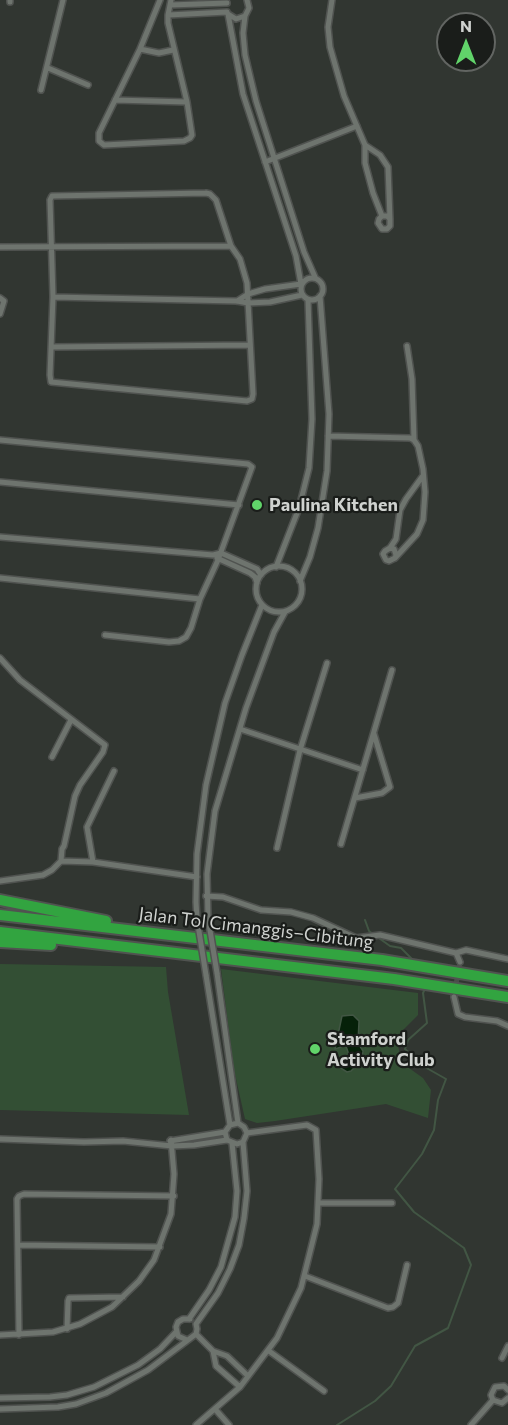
<!DOCTYPE html>
<html>
<head>
<meta charset="utf-8">
<style>
	body { margin:0 }
	#map { position:relative; width:508px; height:1425px; overflow:hidden; background:#313631; font-family:Commissioner,sans-serif }
	canvas { display:block }
	.north { position:absolute; left:436px; top:12px; width:60px; height:60px; box-sizing:border-box; background:#1a1d1a; border:2px solid #626562; border-radius:50%; rotate:0deg; font-size:16px; font-weight:700; line-height:24px; text-align:center; color:#cfd2cf }
	.north::after { content:''; display:block; margin:auto; width:21px; height:27px; background:#61d46a; clip-path:polygon(50% 0,100% 100%,50% 72%,0 100%) }
</style>
</head>
<body>
<div id="map">
<canvas width="508" height="1425"></canvas>
<div class="north">N</div>
</div>
<script>
const ctx = document.querySelector('canvas').getContext('2d');
ctx.lineJoin = 'round';
function paint(path, color) {
  ctx.fillStyle = color;
  ctx.fill(path, 'evenodd');
}
function shape(rows) {
  const path = new Path2D();
  for (const r of rows) {
    if (r.length === 3) {
      path.moveTo(r[0] + r[2], r[1]);
      path.arc(r[0], r[1], r[2], 0, 2 * Math.PI);
      continue;
    }
    path.moveTo(r[0], r[1]);
    for (let i = 2; i < r.length; i += 2) path.lineTo(r[i], r[i + 1]);
  }
  return path;
}
function stroke(path, color, width, dash) {
  ctx.strokeStyle = color;
  ctx.lineWidth = width;
  ctx.lineCap = dash ? 'butt' : 'round';
  ctx.setLineDash(dash || []);
  ctx.stroke(path);
}
function drawText(font, color, halo, rows, align = 'center') {
  ctx.font = font + ' Commissioner,sans-serif';
  ctx.lineWidth = 4.5;
  ctx.setLineDash([]);
  ctx.textBaseline = 'middle';
  ctx.strokeStyle = halo;
  ctx.fillStyle = color;
  for (const [text, x, y, turn = 0] of rows) {
    ctx.save();
    ctx.translate(x, y);
    ctx.rotate((+turn || 0) * Math.PI / 180);
    ctx.textAlign = isNaN(turn) ? turn : align;
    if (halo) ctx.strokeText(text, 0, 0);
    ctx.fillText(text, 0, 0);
    ctx.restore();
  }
}
paint(shape([
	[0,964,166,967,168,992,189,1115,0,1110],
	[221,969,418,993,418,1015,403,1030,398,1046,402,1063,423,1078,431,1090,428,1118,386,1104,275,1121,257,1123,245,1119,234,1070]
]), '#334f34');
const water = shape([
	[353,1015,359,1021,358,1043,363,1051,362,1060,351,1071,347,1072,339,1067,342,1057,349,1055,343,1037,339,1040,341,1047,335,1049,342,1016,353,1015]
]);
paint(water, '#062109');
stroke(water, '#425644', 1.5);
stroke(shape([
	[365,920,369,931,390,946,401,948,413,960],
	[337,1425,375,1401,391,1386,415,1346,448,1328,471,1265,464,1248,414,1212,395,1189,422,1154,434,1130,438,1100,446,1079,423,1066,405,1049,408,1040,427,1023,423,993,425,989]
]), '#425644', 2);
stroke(shape([
	[455,990,460,962]
]), '#494d49', 5, [5, 2.5]);
const street = shape([
	[160,0,140,49,99,133,99,141,104,145,184,141,190,138,192,135,187,102,168,23,168,15,171,0],
	[332,0,328,27,330,47,344,96,365,145,365,163,373,193,382,216,387,216,390,219,390,226,387,229,382,229,378,223,379,219,382,216],
	[10,2,10,0],
	[170,5,227,3],
	[228,14,243,94,296,256,301,284,265,289,248,294,237,301],
	[228,14,236,19,245,16,249,8,247,0],
	[168,15,227,12],
	[245,16,243,33,245,55,256,101,304,252,315,277],
	[140,49,159,53,173,50],
	[48,68,88,85],
	[41,90,63,0],
	[115,100,187,102],
	[365,145,380,155,388,167,390,219],
	[265,162,357,126],
	[206,193,210,194,216,200,231,246,240,259,247,283,253,394,252,399,247,401,51,382,50,375,53,297,50,200,52,196,206,193],
	[0,247,231,246],
	[312,289,11],
	[53,297,237,301,248,303,270,302,302,295],
	[0,298,4,301,0,314],
	[407,346,412,379,414,440],
	[51,347,249,345],
	[328,436,410,438,414,440,418,446,423,469,425,492,423,520,417,534,395,558],
	[0,440,248,464,252,467,218,560,200,599,191,628,186,637,179,641,169,642,105,635],
	[0,482,239,505],
	[0,537,213,555,221,553,257,569,261,575],
	[390,548,394,549,396,555,395,558,389,561,386,560,383,554,385,551,390,548,396,539,400,510,406,499,422,477],
	[217,558,250,573,255,577,257,583],
	[279,589,23],
	[276,567,299,508,309,468,312,419,308,300],
	[0,578,200,599],
	[300,581,310,557,318,528,327,471,329,414,320,296],
	[0,658,20,680,105,745,103,752,80,785,75,796,64,846,62,849,61,861],
	[240,729,363,770],
	[52,757,71,720],
	[355,798,382,793,390,787,374,734],
	[341,844,392,670],
	[277,848,300,750,327,663],
	[93,862,87,827,114,771],
	[0,881,43,875,52,870,61,861,93,862,197,877],
	[206,896,223,897,261,910,291,912,313,918,356,938,380,935,456,953,466,950,508,959],
	[208,918,207,874,215,811,246,708,274,632,285,612],
	[197,919,196,902,197,854,206,785,225,703,242,655,262,605],
	[456,953,460,962],
	[217,973,238,1123],
	[206,975,230,1125],
	[454,997,458,1014,465,1017,497,1021,508,1026],
	[0,1139,84,1142,123,1141,172,1146,194,1145,227,1140,237,1144,243,1142],
	[170,1141,225,1132],
	[319,1203,392,1203],
	[18,1245,160,1247],
	[305,1276,388,1308,393,1307,398,1303,407,1265],
	[189,1319,209,1290,221,1267,235,1217,237,1191,232,1143],
	[67,1329,68,1301,69,1298,123,1297],
	[196,1334,213,1351,227,1356,248,1376],
	[0,1335,53,1332,80,1324,112,1307,139,1281,154,1260,171,1214,174,1174,171,1140],
	[19,1335,17,1199,19,1196,24,1194,174,1196],
	[187,1340,178,1336,176,1327,178,1322,183,1319,190,1319],
	[213,1351,216,1366,240,1387],
	[269,1351,324,1391],
	[502,1358,508,1346],
	[0,1398,50,1397,67,1395,94,1387,138,1365,160,1349,176,1332],
	[493,1400,491,1395,495,1387,504,1386,508,1390],
	[493,1400,502,1403,508,1398],
	[0,1409,58,1407,76,1404,106,1393,148,1370,196,1334,197,1329,196,1324,218,1293,230,1269,239,1245,244,1218,247,1191,243,1142,247,1133,244,1127,238,1123,230,1125,225,1132,227,1140],
	[215,1409,229,1425],
	[196,1425,240,1387,277,1338,301,1288,317,1224,319,1179,316,1130,307,1125,247,1133],
	[471,1425,493,1400]
]);
const highway = shape([
	[0,900,106,921],
	[0,915,382,960,508,981],
	[0,932,394,979,508,997],
	[0,942,51,945]
]);
stroke(street, '#505350', 8);
stroke(highway, '#505350', 14);
stroke(street, '#6e746e', 5);
stroke(highway, '#32a440', 10);
const streetBridge = shape([
	[208,918,217,973],
	[197,919,206,975]
]);
stroke(streetBridge, '#505350', 8, []);
stroke(streetBridge, '#6e746e', 5);
for (const [x, y, r, color] of [
	[257,505,6,"#61d46a"],
	[315,1049,6,"#61d46a"]
]) {
  const dot = new Path2D();
  dot.arc(x, y, r, 0, 2 * Math.PI);
  ctx.fillStyle = color;
  ctx.fill(dot);
  stroke(dot, '#1a1d1a', 2);
}
drawText('bold 18px', '#cfd2cf', '#1a1d1a', [
	["Paulina Kitchen",269,505],
	["Stamford",327,1039],
	["Activity Club",327,1060]
], 'left');
drawText('18px', '#cfd2cf', '#1a1d1a', [
	["Jalan Tol Cimanggis–Cibitung",256,928,7]
]);
</script>
</body>
</html>
